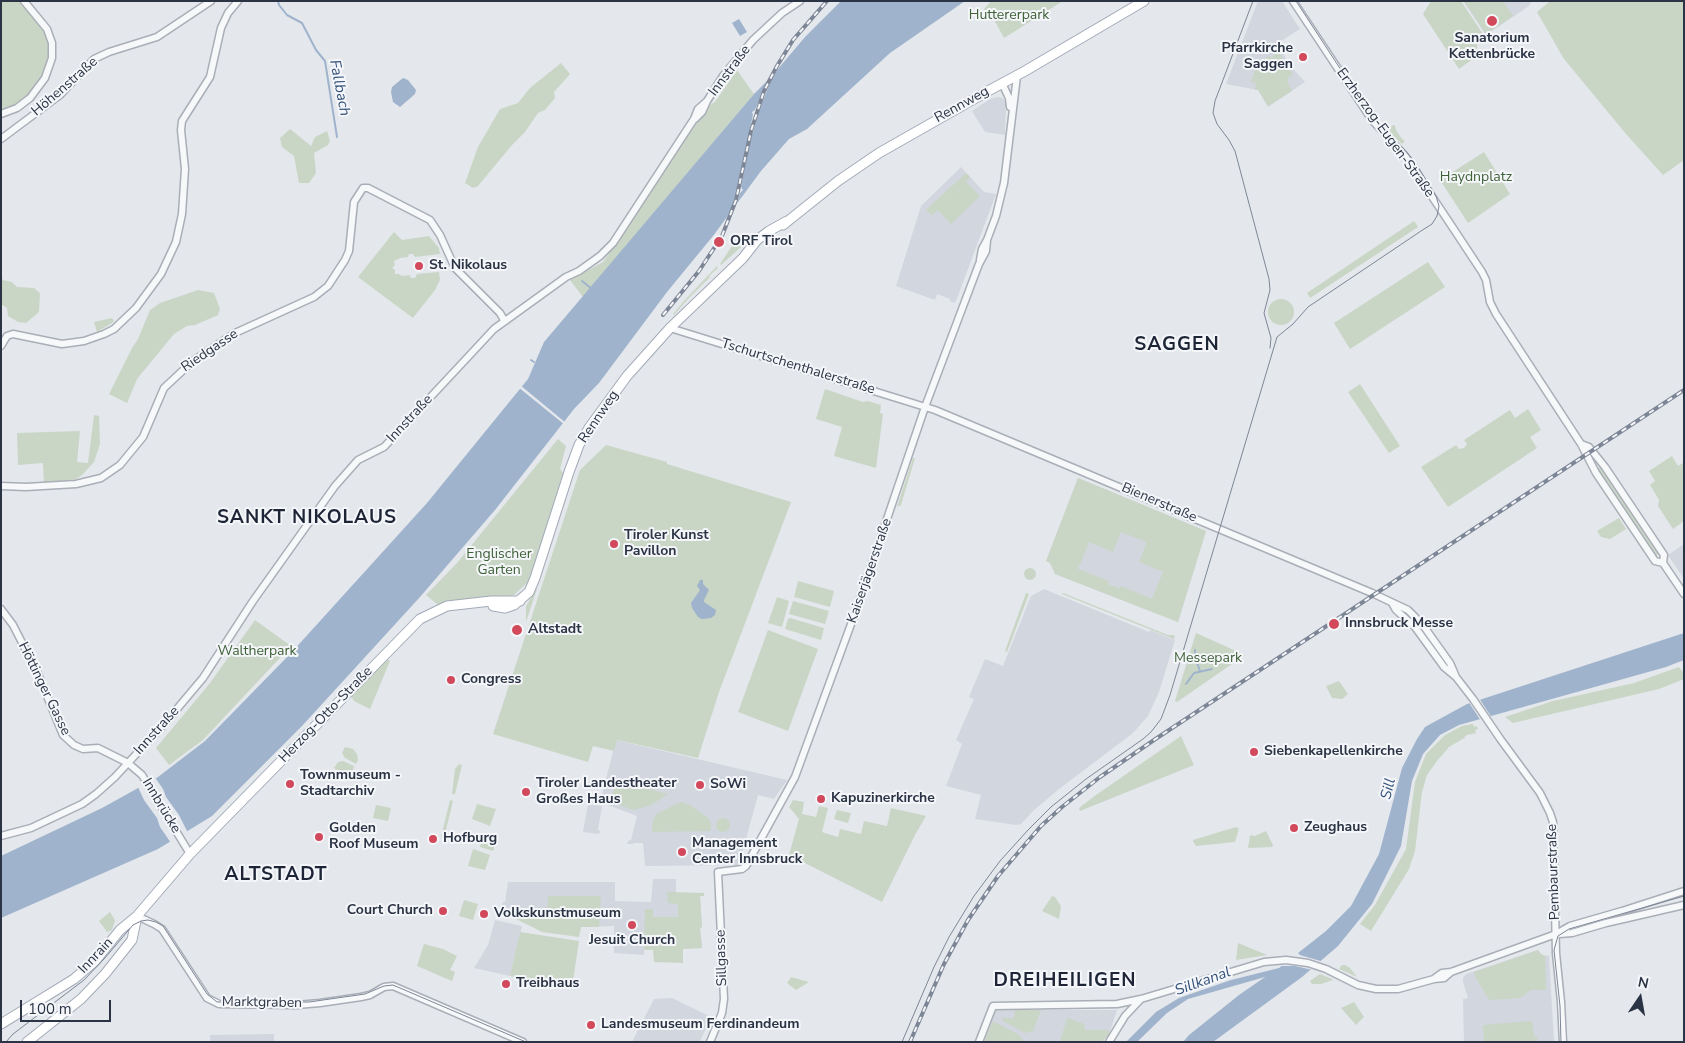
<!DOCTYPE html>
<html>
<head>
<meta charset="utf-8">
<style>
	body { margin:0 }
	#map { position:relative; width:1685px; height:1043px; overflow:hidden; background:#e4e7ec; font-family:"Nunito Sans",sans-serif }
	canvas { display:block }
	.frame { position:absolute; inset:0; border:2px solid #2b3445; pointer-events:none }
	.north { position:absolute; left:1615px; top:973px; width:50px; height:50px; -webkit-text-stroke:4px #f4f6f9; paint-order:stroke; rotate:12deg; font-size:14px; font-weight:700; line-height:20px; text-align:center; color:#2b3445 }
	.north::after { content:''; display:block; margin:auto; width:18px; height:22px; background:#2b3445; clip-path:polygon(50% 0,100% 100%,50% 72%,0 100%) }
	.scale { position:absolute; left:20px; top:1000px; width:91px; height:22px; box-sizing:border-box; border:2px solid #2b3445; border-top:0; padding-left:6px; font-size:15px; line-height:18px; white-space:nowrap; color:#2b3445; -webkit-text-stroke:4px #f4f6f9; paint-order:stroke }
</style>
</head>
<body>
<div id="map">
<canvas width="1685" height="1043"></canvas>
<div class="frame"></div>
<div class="north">N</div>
<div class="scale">100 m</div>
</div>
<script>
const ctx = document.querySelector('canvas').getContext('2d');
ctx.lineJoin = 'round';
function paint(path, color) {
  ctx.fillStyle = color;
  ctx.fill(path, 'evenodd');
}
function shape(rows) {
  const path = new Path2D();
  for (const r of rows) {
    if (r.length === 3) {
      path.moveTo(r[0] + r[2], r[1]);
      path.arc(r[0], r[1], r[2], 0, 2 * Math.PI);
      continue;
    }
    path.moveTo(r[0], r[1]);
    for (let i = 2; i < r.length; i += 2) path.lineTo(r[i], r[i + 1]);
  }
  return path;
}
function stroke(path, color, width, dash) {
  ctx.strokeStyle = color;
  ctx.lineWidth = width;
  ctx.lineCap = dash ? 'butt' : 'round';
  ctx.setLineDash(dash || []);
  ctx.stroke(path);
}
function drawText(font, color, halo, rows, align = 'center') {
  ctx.font = font + ' "Nunito Sans",sans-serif';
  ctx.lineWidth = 4;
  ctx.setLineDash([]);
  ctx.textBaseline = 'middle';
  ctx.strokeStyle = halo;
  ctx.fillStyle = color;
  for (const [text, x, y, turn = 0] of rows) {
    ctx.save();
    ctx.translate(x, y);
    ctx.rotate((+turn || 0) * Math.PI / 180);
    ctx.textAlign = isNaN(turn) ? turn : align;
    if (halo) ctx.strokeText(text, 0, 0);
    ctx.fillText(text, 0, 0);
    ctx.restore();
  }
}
paint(shape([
	[1258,1,1282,1,1300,29,1278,43,1288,63,1305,82,1268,107,1258,90,1226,84],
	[1463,1,1532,1,1529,6,1486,35],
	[998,97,1002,98,1006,102,1005,135,985,132,972,111,990,99],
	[961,167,984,192,996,194,956,301,954,303,950,301,950,299,937,294,935,300,896,286,921,206],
	[1078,478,1206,531,1178,622,1055,574,1050,563,1046,561],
	[1684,544,1684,579,1668,555],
	[1044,589,1149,632,1150,630,1175,640,1159,692,1148,716,1133,733,1059,789,1033,811,1021,824,1016,825,975,819,981,795,946,786,962,744,956,740,974,699,969,697,985,659,1003,666,1031,596],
	[616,740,787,780,774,799,758,795,739,865,645,866,643,843,633,843,633,844,627,844,628,841,631,840,637,816,600,802],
	[588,804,602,806,598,830,600,831,599,834,583,832],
	[653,879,676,879,676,893,704,893,704,896,700,896,702,927,700,928,702,948,644,950,644,955,614,953,614,926,581,927,580,931,547,913,500,912,503,902,505,902,508,882,615,882,615,901,651,902],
	[495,920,522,926,510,976,474,968,488,945],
	[1538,950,1542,955,1549,956,1554,1042,1464,1042,1463,999,1468,998,1463,982,1463,978,1466,974],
	[672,998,711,1017,700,1042,632,1042,654,999],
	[996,1010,1117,1010,1109,1034,1102,1042,984,1042],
	[274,1034,274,1042,210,1042,210,1035]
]), '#d2d6de');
paint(shape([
	[1,1,19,1,42,28,48,41,49,55,45,70,37,85,24,99,11,108,1,110],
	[991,1,1063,1,1004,38,992,16,989,18,984,9],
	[1431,1,1461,1,1483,34,1477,38,1477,56,1459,69,1423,14],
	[1464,1,1503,1,1513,16,1486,34],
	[1550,1,1684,1,1684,160,1663,175,1626,134,1564,59,1537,12],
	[1278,50,1285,64,1293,74,1288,78,1287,81,1292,91,1268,106,1258,90,1255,90,1256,84,1251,82,1257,64,1261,65,1268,56,1272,58],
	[561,63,570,74,554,92,555,98,545,110,538,113,525,132,512,145,478,186,473,188,465,183,478,147,500,109,518,103,530,88],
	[737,70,754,94,583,297,570,280,603,262,708,106,715,102],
	[1393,125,1395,126,1396,130,1402,139,1405,141,1402,144,1388,131,1388,129],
	[290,129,311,146,315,137,327,131,330,141,328,145,314,153,316,173,309,183,299,183,294,156,282,147,280,138],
	[1484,152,1510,194,1468,223,1440,180],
	[966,173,970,177,966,182,980,196,951,224,938,210,932,215,926,210],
	[1414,221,1418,227,1310,298,1307,293],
	[394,232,402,240,429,236,439,248,440,254,415,257,413,254,409,254,408,257,400,258,394,261,395,265,392,268,395,270,395,274,399,274,402,276,409,275,411,278,415,278,417,274,439,272,440,280,435,290,413,318,358,277],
	[740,234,751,238,721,265,720,264],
	[1428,262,1445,287,1350,349,1334,323],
	[717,266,718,268,709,276,710,277,688,299,674,315,673,314,684,301],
	[1,277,3,280,12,282,17,287,34,288,40,293,39,312,26,323,18,322,8,316,7,308,1,304],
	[198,290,214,293,220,309,218,315,195,325,187,326,174,334,137,379,127,403,109,394,132,348,138,339,150,310,160,303],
	[1281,312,13],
	[112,318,114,321,112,323,97,332,94,322],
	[1360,384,1400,446,1389,453,1348,392],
	[825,389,863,402,868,401,881,405,880,413,883,414,876,468,834,456,842,427,816,419],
	[1528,409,1541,430,1530,437,1537,448,1448,507,1421,467,1456,445,1459,449,1464,448,1467,444,1464,440,1510,410,1515,418],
	[94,415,99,416,100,444,94,462,82,475,76,479,44,484,43,463,18,465,17,433,80,431,77,462,88,463],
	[558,439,566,446,560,469,563,473,529,581,514,595,505,598,460,600,438,605,426,595,457,563],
	[606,445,667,462,667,464,791,502,719,692,698,758,617,740,614,751,593,746,588,762,493,734,580,470],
	[1672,456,1678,466,1683,463,1684,464,1684,521,1673,529,1658,506,1659,500,1650,485,1655,481,1649,471],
	[913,458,915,458,901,505,897,507],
	[1602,466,1659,553,1656,556,1597,469],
	[1078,478,1206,531,1178,622,1055,574,1050,563,1046,561],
	[1121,532,1147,542,1139,562,1163,572,1152,599,1121,586,1120,589,1108,584,1109,581,1078,569,1089,542,1113,552],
	[1619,518,1626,529,1610,539,1601,537,1597,531],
	[1030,574,6],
	[798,581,834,591,830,607,794,597],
	[537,588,537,589,526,622,526,606],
	[1026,593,1029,594,1007,652,1005,651],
	[1063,593,1168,635,1173,635,1175,636,1174,639,1062,594],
	[777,597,789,601,782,627,768,623],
	[793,601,829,611,825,624,789,614],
	[790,618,824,628,821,640,785,629,788,619],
	[255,620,291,646,203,740,169,765,156,748,210,683],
	[768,630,818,649,788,731,738,712],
	[1196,633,1245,655,1177,702,1175,701],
	[387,659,390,661,370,709,354,701,351,696],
	[1679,667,1684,673,1684,679,1659,689,1513,723,1505,717,1553,701,1634,683],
	[1339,681,1348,694,1342,699,1332,698,1326,686],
	[1473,724,1474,727,1477,726,1478,729,1475,730,1476,733,1467,735,1464,737,1466,737,1449,747,1437,761,1427,775,1422,792,1415,851,1409,869,1371,931,1360,924,1375,905,1406,849,1415,782,1426,754,1445,735,1462,726],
	[1181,736,1194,765,1080,811,1079,808,1096,795],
	[345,747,353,749,357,754,358,760,356,764,345,758,342,753],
	[343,761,354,766,353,770,347,773,341,773,334,768,338,762],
	[459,764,462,765,455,794,452,794,455,769],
	[613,780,668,794,651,805,634,810,616,804,612,796,615,785],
	[450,800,453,801,444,838,441,837],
	[793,800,804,802,802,814,816,817,819,806,828,808,822,832,838,837,840,829,861,834,864,821,887,826,891,808,926,816,915,835,882,902,789,855,799,819,789,807],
	[681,802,690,805,708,818,711,823,711,831,652,832,653,821,656,814],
	[477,804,496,809,490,826,472,819],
	[376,805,391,808,388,821,373,818],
	[837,810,851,813,848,823,834,819],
	[723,825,7],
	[1236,827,1239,829,1235,842,1196,846,1194,843,1193,840],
	[1266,831,1273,845,1272,847,1248,848,1250,835,1255,836],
	[484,833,498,836,493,851,480,847],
	[473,849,490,855,485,870,468,866],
	[667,892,704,893,704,896,700,896,702,927,700,928,702,948,683,949,683,963,654,962,653,950,644,950,645,909,653,909,653,917,678,917,678,904,668,903],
	[548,896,601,896,599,927,581,927,579,937,542,932,512,917,512,912,547,913],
	[1052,896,1055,897,1061,906,1059,919,1042,911],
	[464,900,478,904,473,920,459,916],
	[110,912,115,920,112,930,107,932,99,921],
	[520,932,579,941,572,987,510,976],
	[1238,943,1267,955,1236,960],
	[424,944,443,949,457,956,450,970,455,972,452,981,417,966],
	[1538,950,1541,954,1545,956,1546,990,1531,990,1520,998,1489,1000,1475,976,1474,972],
	[1342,965,1345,965,1350,968,1357,977,1339,969],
	[1320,974,1332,979,1333,980,1321,984,1312,984,1310,981],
	[791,977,809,982,796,990,787,983],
	[1354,1002,1364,1017,1356,1025,1341,1008],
	[1015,1010,1041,1010,1033,1031,1025,1033,1003,1021,1002,1018,1014,1018],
	[1067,1018,1084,1024,1085,1030,1109,1030,1109,1034,1102,1042,1060,1042],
	[993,1021,1019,1035,1025,1042,984,1042],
	[1532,1021,1534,1037,1537,1037,1537,1042,1484,1042,1483,1025]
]), '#c9d6c5');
paint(shape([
	[841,1,965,1,890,53,807,129,789,139,761,171,713,236,667,292,599,383,574,409,495,510,420,597,302,726,212,816,158,849,1,918,1,856,102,808,158,777,205,741,291,653,427,503,528,379,544,342,754,94,772,76,805,37],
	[739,19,747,32,740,36,732,23],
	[403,78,408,80,416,90,415,94,400,107,393,102,391,92,392,87],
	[700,580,703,580,703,584,709,590,704,600,704,602,716,610,715,615,711,618,702,619,698,617,692,608,691,603,700,590,697,586],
	[1684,633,1684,660,1666,667,1459,725,1440,735,1423,754,1412,781,1401,846,1372,904,1338,946,1302,977,1213,1042,1183,1042,1189,1035,1239,995,1265,977,1188,999,1167,1013,1137,1042,1126,1042,1156,1012,1179,998,1231,980,1279,968,1326,931,1351,906,1379,854,1402,768,1417,739,1425,727,1467,704]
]), '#9fb4cc');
paint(shape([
	[784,58,769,85,760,108,750,142,741,187,743,190,740,193,736,209,727,221,735,197,753,115,752,112,755,110,771,74],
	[520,385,566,423,565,425,518,387],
	[1479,698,1492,718,1481,721,1468,701],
	[154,776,163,789,166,797,179,815,188,833,171,843,160,827,157,818,144,800,137,785],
	[1296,951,1300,955,1324,962,1313,970,1295,966,1275,966]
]), '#e4e7ec');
stroke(shape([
	[278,1,279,5,287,15,302,23,316,50,325,61,337,137],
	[582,281,592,289],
	[531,360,534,362],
	[1195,650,1195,657,1200,671],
	[1186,684,1194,673,1212,669]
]), '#9fb4cc', 2);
const minor = shape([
	[1293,1,1372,120,1405,156,1451,225,1482,272,1486,280,1490,302,1496,314,1581,444,1596,473,1655,561,1663,563],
	[1002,83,1009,98,1010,107],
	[1,114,17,108,30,98,45,78,52,58,52,43,47,29,24,1],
	[695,119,702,112,707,101,723,76,753,40,782,13,800,1],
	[1,139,60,95,94,59,109,52,157,37,211,1],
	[980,260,982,249,987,240,996,216,1004,183,1017,76],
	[670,328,935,410,1372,593,1408,610,1414,616,1425,628,1450,663,1456,677],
	[1,346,7,336,13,334,62,344,84,341,104,334,114,329,136,308,161,274,176,242,182,214,185,169,181,130,182,121,210,77,221,28,228,13,238,1],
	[1581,444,1589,447,1605,467,1664,555,1663,563,1684,594],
	[1,486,26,487,76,484,101,478,120,465,143,437,164,388,193,361,235,333,314,297,328,286,345,260,349,251,354,202,363,188,368,188,430,220,440,235,455,268,500,313,504,320],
	[1392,603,1396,610,1415,627,1444,667,1456,677,1473,699,1501,740,1540,793,1550,813,1553,822,1556,953,1561,1002,1563,1042],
	[1,609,13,625,38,674,63,735,74,745,83,749,98,748,128,763,142,775,190,854],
	[1,836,31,828,82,804,96,794,115,777,166,722,203,678,253,601,335,486,358,460,384,447,494,329,566,277,579,271,600,256,613,243,694,119,698,109,707,101],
	[137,916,154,924,162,929,207,998,219,1004,297,1005,320,1003,361,997,370,995,384,987,393,986,523,1042],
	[1559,934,1572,933,1606,923,1684,905],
	[1435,978,1442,973,1451,972,1556,934,1570,926,1622,911,1684,891],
	[710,1042,722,1013,724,999,718,872,742,869,746,866,795,777,854,616,925,407,979,264,986,251,987,240],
	[979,1042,993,1006,1117,1004,1141,999,1264,962,1286,960,1308,963,1326,969,1358,985,1376,989,1398,989,1434,979,1444,978,1451,972],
	[1109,1042,1125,1016,1141,999]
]);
const major = shape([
	[783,225,838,181,879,153,988,91,1025,71,1144,1],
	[493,606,505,608,514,605,529,592,535,578,569,472,579,445,589,428,627,376,670,328,743,258,757,240,769,231,787,221],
	[1,1024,74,979,95,961,120,930,137,916,190,854,420,619,447,606,491,601,520,601],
	[27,1042,81,999,105,974,132,940,137,916]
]);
stroke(minor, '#a9aeb7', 9);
stroke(major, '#a3abb8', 11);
stroke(minor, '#f7f8fa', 6);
stroke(major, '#fff', 9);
stroke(shape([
	[1253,1,1215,101,1213,113,1217,124,1229,140,1235,151,1269,279,1270,290,1264,313,1271,338,1270,348],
	[6,1042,13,1034,84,980,104,959,133,925,141,921,148,920,156,922,163,926,207,994,217,1002,309,1002,365,994,384,986,393,985,526,1042],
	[902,1042,934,967,949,937,974,896,1000,861,1028,830,1051,807,1086,779,1143,739,1151,732,1161,719,1170,695,1277,337,1293,324,1308,307,1421,231,1432,224,1437,216,1439,206,1436,196,1415,162,1404,149,1384,131,1373,119,1296,1],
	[1561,1042,1560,1006,1554,950,1558,936,1569,929,1684,896]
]), '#7d8696', 1);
const rail = shape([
	[663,315,699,271,722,236,736,200,751,131,764,91,777,66,793,40,827,1],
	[910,1042,944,964,968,920,998,876,1041,826,1062,807,1100,777,1157,738,1684,390]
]);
stroke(rail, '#7d8696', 4);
stroke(rail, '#f4f6f9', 2, [5.5]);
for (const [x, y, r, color] of [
	[1492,21,6,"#d1495b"],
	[1303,57,5,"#d1495b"],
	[719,242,6,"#d1495b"],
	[419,266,5,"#d1495b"],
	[614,544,5,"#d1495b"],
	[1334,624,6,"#d1495b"],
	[517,630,6,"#d1495b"],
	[451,680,5,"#d1495b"],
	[1254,752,5,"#d1495b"],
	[290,784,5,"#d1495b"],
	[700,785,5,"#d1495b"],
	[526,792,5,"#d1495b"],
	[821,799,5,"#d1495b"],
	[1294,828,5,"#d1495b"],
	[319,837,5,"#d1495b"],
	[433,839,5,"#d1495b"],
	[682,852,5,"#d1495b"],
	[443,911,5,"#d1495b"],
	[484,914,5,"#d1495b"],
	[632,925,5,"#d1495b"],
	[506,984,5,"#d1495b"],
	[591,1025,5,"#d1495b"]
]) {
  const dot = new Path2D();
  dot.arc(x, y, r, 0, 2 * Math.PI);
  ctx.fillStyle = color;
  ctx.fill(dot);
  stroke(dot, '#f4f6f9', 2);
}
drawText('14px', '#3f6138', '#f4f6f9', [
	["Huttererpark",1009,16],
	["Haydnplatz",1476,178],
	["Englischer",499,555],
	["Garten",499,571],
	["Waltherpark",257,652],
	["Messepark",1208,659]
]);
drawText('bold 14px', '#2b3445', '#f4f6f9', [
	["Sanatorium",1492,39,"center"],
	["Kettenbrücke",1492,55,"center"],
	["Pfarrkirche",1293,49,"right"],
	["Saggen",1293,65,"right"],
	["ORF Tirol",730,242],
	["St. Nikolaus",429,266],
	["Tiroler Kunst",624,536],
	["Pavillon",624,552],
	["Innsbruck Messe",1345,624],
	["Altstadt",528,630],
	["Congress",461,680],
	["Siebenkapellenkirche",1264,752],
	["Townmuseum -",300,776],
	["Stadtarchiv",300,792],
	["Tiroler Landestheater",536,784],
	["Großes Haus",536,800],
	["SoWi",710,785],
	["Kapuzinerkirche",831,799],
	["Zeughaus",1304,828],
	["Golden",329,829],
	["Roof Museum",329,845],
	["Hofburg",443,839],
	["Management",692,844],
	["Center Innsbruck",692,860],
	["Court Church",433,911,"right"],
	["Volkskunstmuseum",494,914],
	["Jesuit Church",632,941,"center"],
	["Treibhaus",516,984],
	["Landesmuseum Ferdinandeum",601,1025]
], 'left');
drawText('14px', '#2b3445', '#f4f6f9', [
	["Innstraße",730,71,-53],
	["Höhenstraße",65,87,-41],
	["Rennweg",962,105,-29],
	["Erzherzog-Eugen-Straße",1385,133,54],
	["Riedgasse",210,351,-34],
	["Tschurtschenthalerstraße",798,367,17],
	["Rennweg",599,417,-56],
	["Innstraße",410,419,-47],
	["Bienerstraße",1159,503,23],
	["Kaiserjägerstraße",870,571,-71],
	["Höttinger Gasse",44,689,64],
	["Herzog-Otto-Straße",326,715,-46],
	["Innstraße",157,731,-48],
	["Innbrücke",161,806,59],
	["Pembaurstraße",1554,872,-92],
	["Innrain",96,956,-47],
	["Sillgasse",722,958,-92],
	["Marktgraben",262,1003,1]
]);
drawText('italic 15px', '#34527a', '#f4f6f9', [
	["Fallbach",339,88,79],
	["Sill",1389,789,-77],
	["Sillkanal",1203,982,-20]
]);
ctx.letterSpacing = '1px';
drawText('bold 19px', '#1d2536', '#f4f6f9', [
	["SAGGEN",1177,345],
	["SANKT NIKOLAUS",307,518],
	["ALTSTADT",276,875],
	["DREIHEILIGEN",1065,981]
]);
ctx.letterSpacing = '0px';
</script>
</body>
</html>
